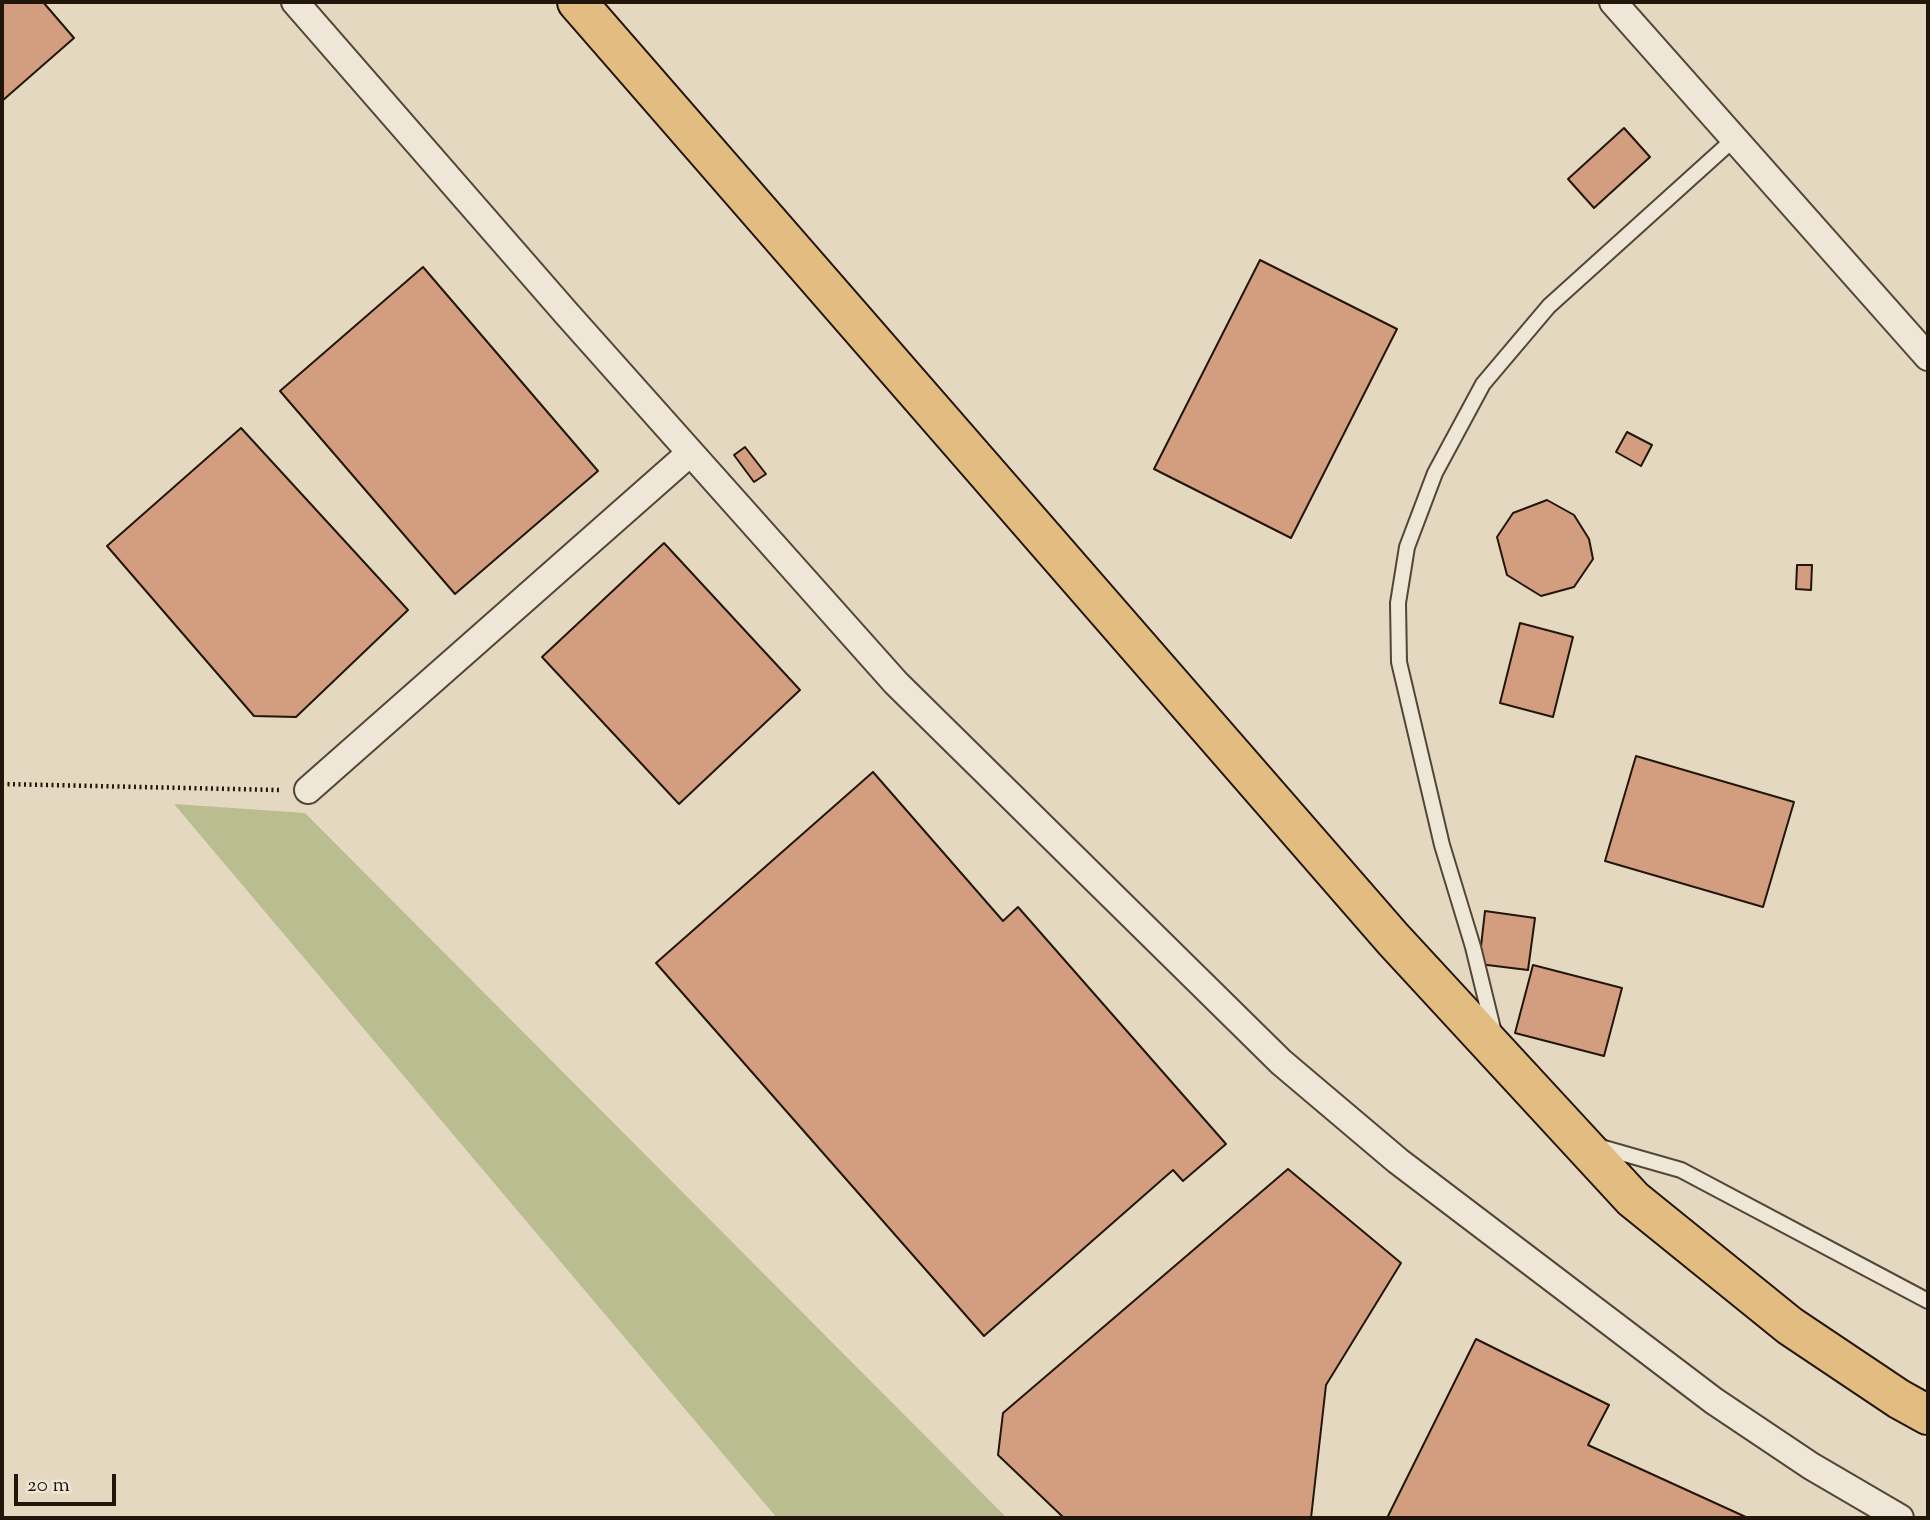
<!DOCTYPE html>
<html>
<head>
<meta charset="utf-8">
<style>
	body { margin:0 }
	#map { position:relative; width:1930px; height:1520px; overflow:hidden; background:#e5d8c0; font-family:"Sorts Mill Goudy",serif }
	canvas { display:block }
	.frame { position:absolute; inset:0; border:4px solid #22150a; pointer-events:none }
	.scale { position:absolute; left:14px; top:1474px; width:102px; height:32px; box-sizing:border-box; border:4px solid #22150a; border-top:0; padding-left:9px; font-size:21px; line-height:24px; white-space:nowrap; color:#22150a; -webkit-text-stroke:5px #eee6d6; paint-order:stroke }
</style>
</head>
<body>
<div id="map">
<canvas width="1930" height="1520"></canvas>
<div class="frame"></div>
<div class="scale">20 m</div>
</div>
<script>
const ctx = document.querySelector('canvas').getContext('2d');
ctx.lineJoin = 'round';
function paint(path, color) {
  ctx.fillStyle = color;
  ctx.fill(path, 'evenodd');
}
function shape(rows) {
  const path = new Path2D();
  for (const r of rows) {
    path.moveTo(r[0], r[1]);
    for (let i = 2; i < r.length; i += 2) path.lineTo(r[i], r[i + 1]);
  }
  return path;
}
function stroke(path, color, width, dash) {
  ctx.strokeStyle = color;
  ctx.lineWidth = width;
  ctx.lineCap = dash ? 'butt' : 'round';
  ctx.setLineDash(dash || []);
  ctx.stroke(path);
}
paint(shape([
	[174,804,305,813,1007,1518,777,1518]
]), '#b9bd8f');
const building = shape([
	[2,2,43,2,74,38,2,101,2,2],
	[1624,128,1650,157,1594,208,1568,179,1624,128],
	[1260,260,1397,329,1291,538,1154,469,1260,260],
	[423,267,598,471,455,594,280,391,423,267],
	[241,428,408,610,296,717,254,716,107,546,241,428],
	[1627,432,1652,445,1641,466,1616,452,1627,432],
	[745,447,766,474,754,482,734,455,745,447],
	[1547,500,1574,515,1589,539,1593,559,1574,587,1541,596,1507,575,1497,537,1513,513,1547,500],
	[664,543,800,690,679,804,542,657,664,543],
	[1797,565,1812,565,1811,590,1796,589,1797,565],
	[1520,623,1573,637,1553,717,1500,703,1520,623],
	[1636,756,1794,802,1763,907,1605,861,1636,756],
	[873,772,1003,921,1018,907,1226,1144,1183,1181,1173,1170,984,1336,656,963,873,772],
	[1485,911,1535,918,1528,970,1479,964,1485,911],
	[1533,965,1622,988,1604,1056,1515,1033,1533,965],
	[1288,1169,1401,1263,1326,1385,1311,1518,1064,1518,998,1455,1003,1413,1288,1169],
	[1476,1339,1609,1405,1588,1445,1748,1518,1387,1518,1476,1339]
]);
paint(building, '#d39e80');
stroke(building, '#22150a', 2);
const service = shape([
	[1494,1033,1473,947,1442,845,1399,662,1398,603,1407,547,1435,473,1483,384,1549,306,1734,139],
	[1597,1146,1681,1170,1928,1301]
]);
const minor = shape([
	[295,2,567,314,896,683,1281,1062,1398,1161,1714,1401,1811,1466,1900,1518],
	[1613,2,1928,357],
	[308,790,690,453]
]);
const primary = shape([
	[577,2,1393,939,1633,1199,1790,1326,1899,1399,1928,1415]
]);
stroke(service, '#534638', 18);
stroke(minor, '#534638', 30);
stroke(primary, '#22150a', 42);
stroke(shape([
	[2,784,279,790]
]), '#22150a', 4.5, [2, 3.5]);
stroke(service, '#eee6d6', 14);
stroke(minor, '#eee6d6', 26);
stroke(primary, '#e2bc80', 38);
</script>
</body>
</html>
